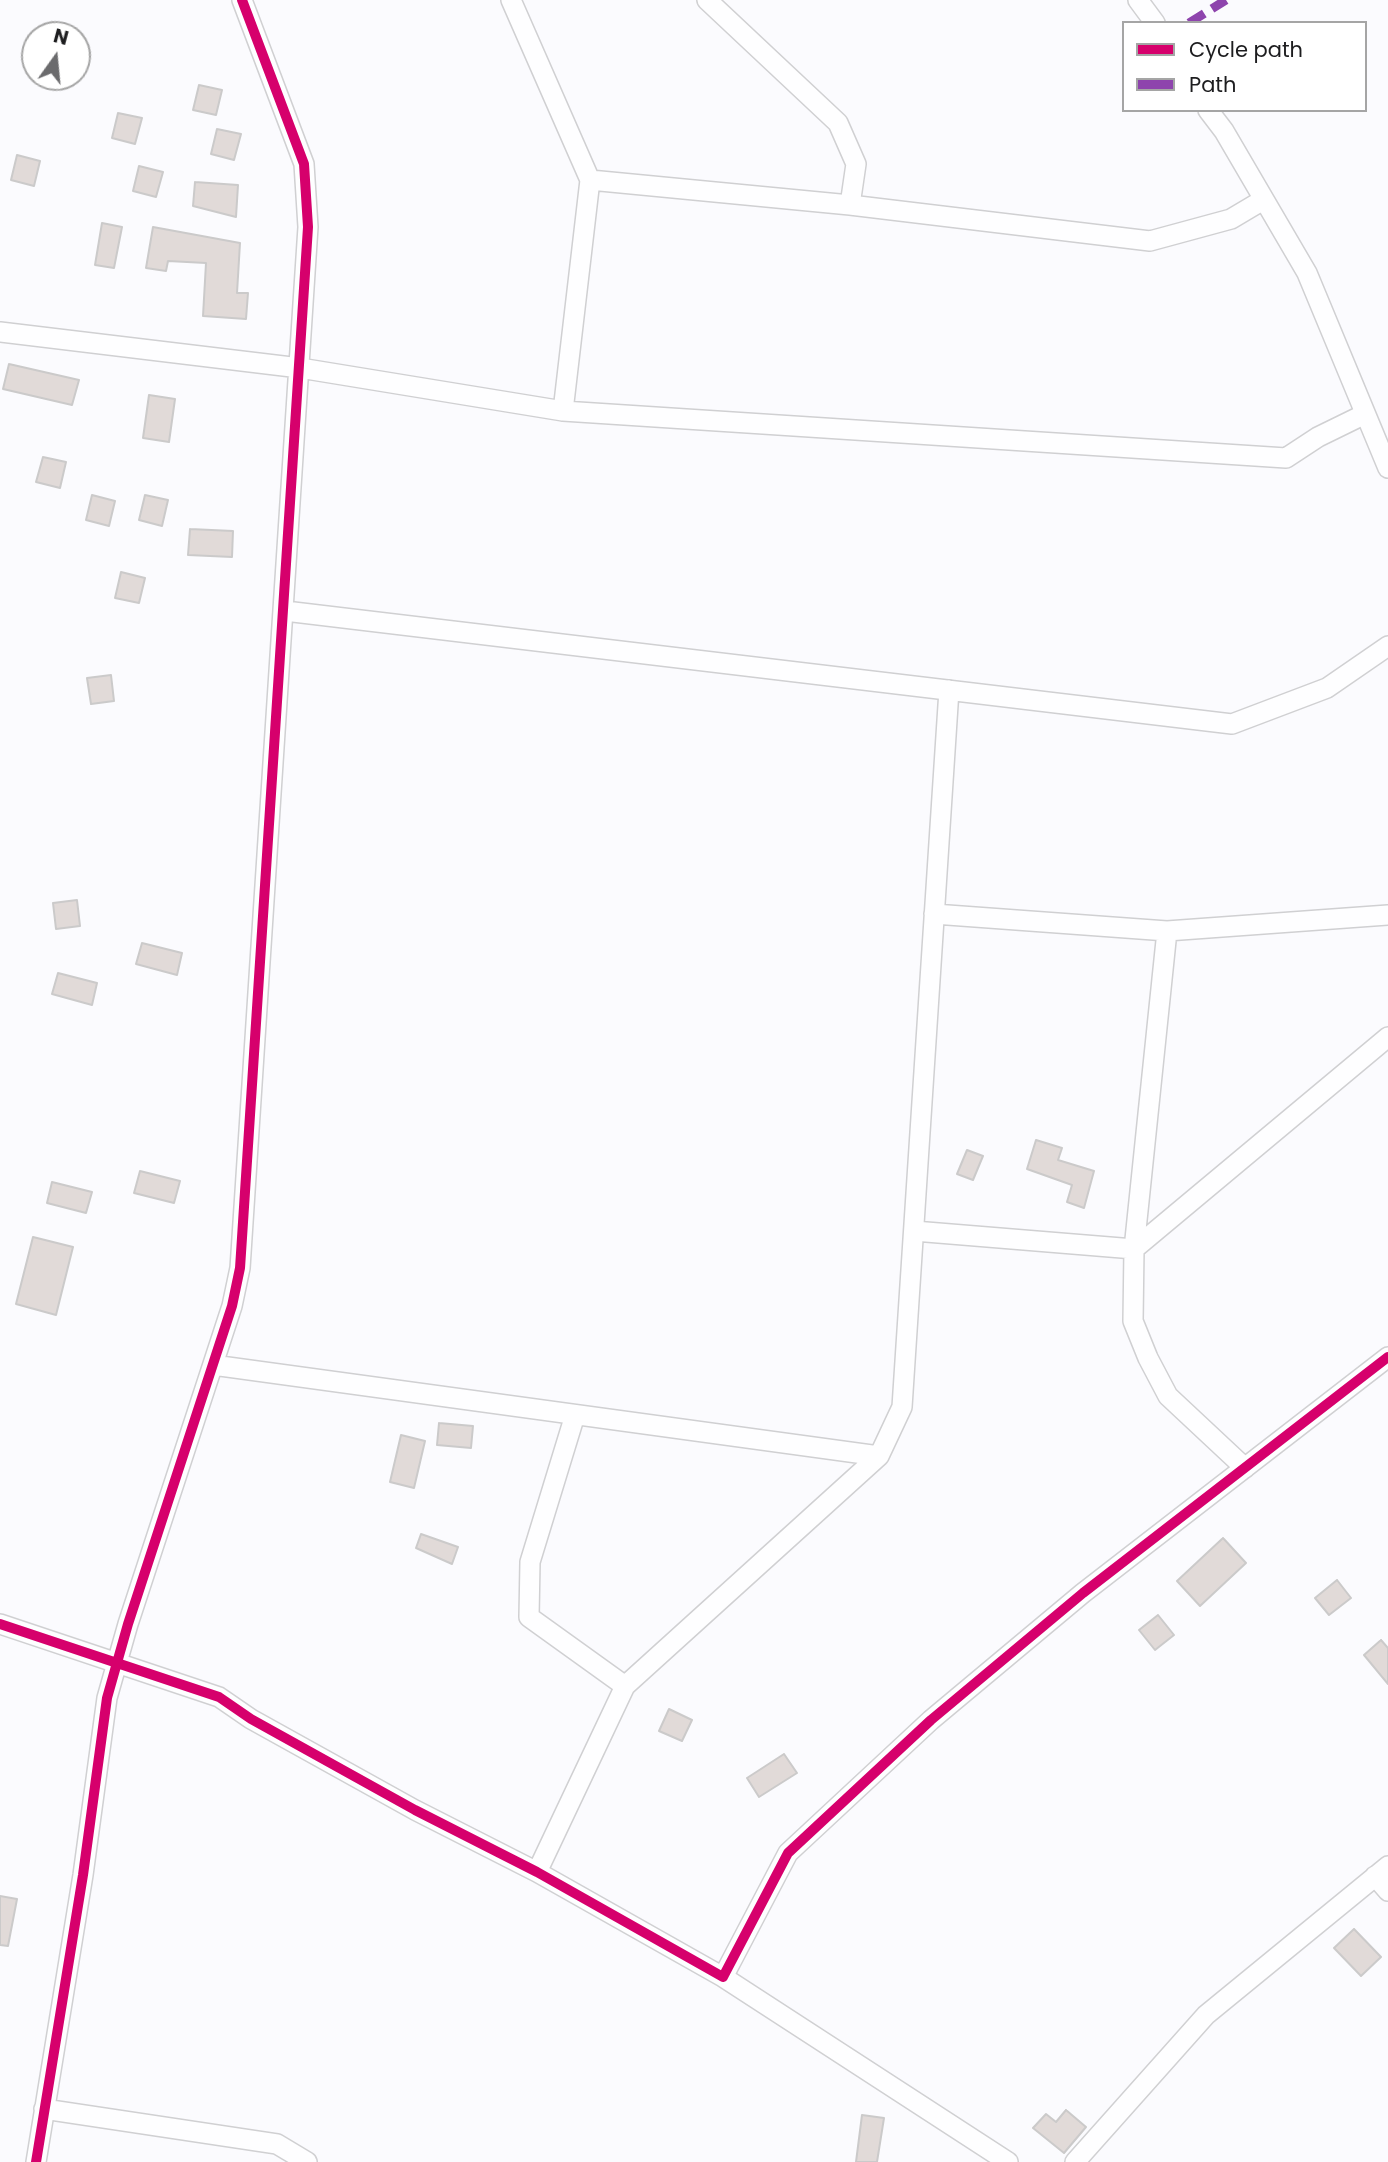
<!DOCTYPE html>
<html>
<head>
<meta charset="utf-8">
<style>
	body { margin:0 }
	#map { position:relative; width:1388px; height:2162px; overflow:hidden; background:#fbfbfe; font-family:Poppins,sans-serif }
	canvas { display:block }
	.legend { position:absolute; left:1122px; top:21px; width:245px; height:91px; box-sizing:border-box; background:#fff; border:2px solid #a5a5a5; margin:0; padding:9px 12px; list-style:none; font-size:21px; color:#1d1d1f }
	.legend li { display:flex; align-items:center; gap:14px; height:35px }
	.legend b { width:35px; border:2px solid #a5a5a5 }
	.north { position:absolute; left:21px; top:21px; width:70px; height:70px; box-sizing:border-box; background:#fff; border:2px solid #a5a5a5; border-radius:50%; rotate:15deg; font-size:19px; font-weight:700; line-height:28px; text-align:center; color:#1d1d1f }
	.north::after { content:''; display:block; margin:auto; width:24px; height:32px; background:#6b6b6d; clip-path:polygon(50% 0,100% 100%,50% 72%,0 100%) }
</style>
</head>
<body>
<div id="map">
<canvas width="1388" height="2162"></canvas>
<ul class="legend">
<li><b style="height:9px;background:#d6006c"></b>Cycle path</li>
<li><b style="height:9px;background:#8e44ad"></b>Path</li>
</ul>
<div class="north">N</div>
</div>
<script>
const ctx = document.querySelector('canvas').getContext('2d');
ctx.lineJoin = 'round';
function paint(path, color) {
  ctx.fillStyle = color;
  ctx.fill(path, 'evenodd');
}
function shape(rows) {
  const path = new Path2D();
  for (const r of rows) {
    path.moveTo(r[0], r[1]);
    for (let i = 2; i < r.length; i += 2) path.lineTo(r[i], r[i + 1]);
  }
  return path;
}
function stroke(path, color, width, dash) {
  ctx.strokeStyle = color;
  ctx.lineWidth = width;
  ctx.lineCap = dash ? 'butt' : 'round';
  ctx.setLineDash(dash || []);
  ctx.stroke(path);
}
const building = shape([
	[199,85,222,90,216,115,193,110,199,85],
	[118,113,142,118,135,144,112,138,118,113],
	[217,129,241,134,234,160,211,154,217,129],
	[17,155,40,161,34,186,11,180,17,155],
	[139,166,163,172,156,197,133,191,139,166],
	[195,182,238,185,236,217,193,206,195,182],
	[102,223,122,227,114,268,95,265,102,223],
	[153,227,240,243,237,293,248,293,246,319,203,316,206,263,168,261,166,271,146,268,153,227],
	[9,364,79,380,72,405,3,389,9,364],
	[149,395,175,399,169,442,143,438,149,395],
	[43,457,66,462,60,488,36,482,43,457],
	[92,495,115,501,109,526,86,520,92,495],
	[145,495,168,500,162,526,139,520,145,495],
	[190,529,233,531,232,557,188,555,190,529],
	[121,572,145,578,139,603,115,598,121,572],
	[111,675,114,701,91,704,87,678,111,675],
	[77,900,80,926,56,929,53,903,77,900],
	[142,943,182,953,177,975,136,964,142,943],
	[58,973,97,983,92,1005,52,994,58,973],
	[1036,1140,1062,1148,1058,1160,1094,1171,1084,1208,1067,1202,1072,1185,1027,1169,1036,1140],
	[967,1150,983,1156,973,1180,957,1174,967,1150],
	[140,1171,180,1181,174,1203,134,1193,140,1171],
	[52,1182,92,1192,86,1213,47,1203,52,1182],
	[33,1237,73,1247,56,1315,16,1304,33,1237],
	[439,1423,473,1426,471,1448,437,1445,439,1423],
	[401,1435,425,1441,414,1488,390,1482,401,1435],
	[421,1534,458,1547,452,1564,416,1548,421,1534],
	[1223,1538,1246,1563,1200,1606,1177,1581,1223,1538],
	[1337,1580,1351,1598,1329,1615,1315,1598,1337,1580],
	[1158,1615,1174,1635,1155,1650,1139,1630,1158,1615],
	[1381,1640,1388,1648,1388,1684,1364,1655,1381,1640],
	[669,1709,692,1720,682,1741,659,1731,669,1709],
	[784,1754,797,1773,759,1797,747,1778,784,1754],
	[0,1896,17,1899,8,1946,0,1945,0,1896],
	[1354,1929,1381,1957,1361,1976,1334,1948,1354,1929],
	[1066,2110,1086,2127,1064,2153,1033,2128,1046,2114,1056,2122,1066,2110],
	[862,2115,884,2118,877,2162,856,2162,862,2115]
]);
paint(building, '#e1dad8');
stroke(building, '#cbcaca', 2);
const minor = shape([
	[511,0,590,180,850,205,856,164,838,123,707,0],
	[1138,0,1155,23],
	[1208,110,1224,131,1307,273,1388,468],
	[590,180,563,411,1286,458,1318,437,1365,414],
	[850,205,1150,241,1231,219,1263,200],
	[0,332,300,368,563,411],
	[285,611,1232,724,1327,688,1388,646],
	[934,914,1167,931,1388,915],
	[1167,931,1134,1249,1133,1321,1148,1358,1168,1396,1245,1468],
	[914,1231,1134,1249,1388,1037],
	[213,1365,879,1456],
	[575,1415,530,1562,529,1617,625,1686],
	[0,1624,219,1697,251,1719,415,1810,537,1872,723,1977,788,1853,931,1720,1083,1593,1388,1357],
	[537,1872,625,1686,879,1456,902,1407,949,690],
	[1375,1876,1388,1891],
	[723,1977,1008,2162],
	[44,2109,277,2144,307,2162],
	[36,2162,83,1875,107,1698,128,1624,232,1306,240,1268,308,227,304,164,242,0],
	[1075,2162,1206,2015,1388,1866]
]);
stroke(minor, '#d0d0d2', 22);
stroke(minor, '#fefeff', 19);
stroke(shape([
	[1189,23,1226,0]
]), '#8e44ad', 9, [18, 9]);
stroke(shape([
	[0,1624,219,1697,251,1719,415,1810,537,1872,723,1977,788,1853,931,1720,1083,1593,1388,1357],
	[36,2162,83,1875,107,1698,128,1624,232,1306,240,1268,308,227,304,164,242,0]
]), '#d6006c', 10);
</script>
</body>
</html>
